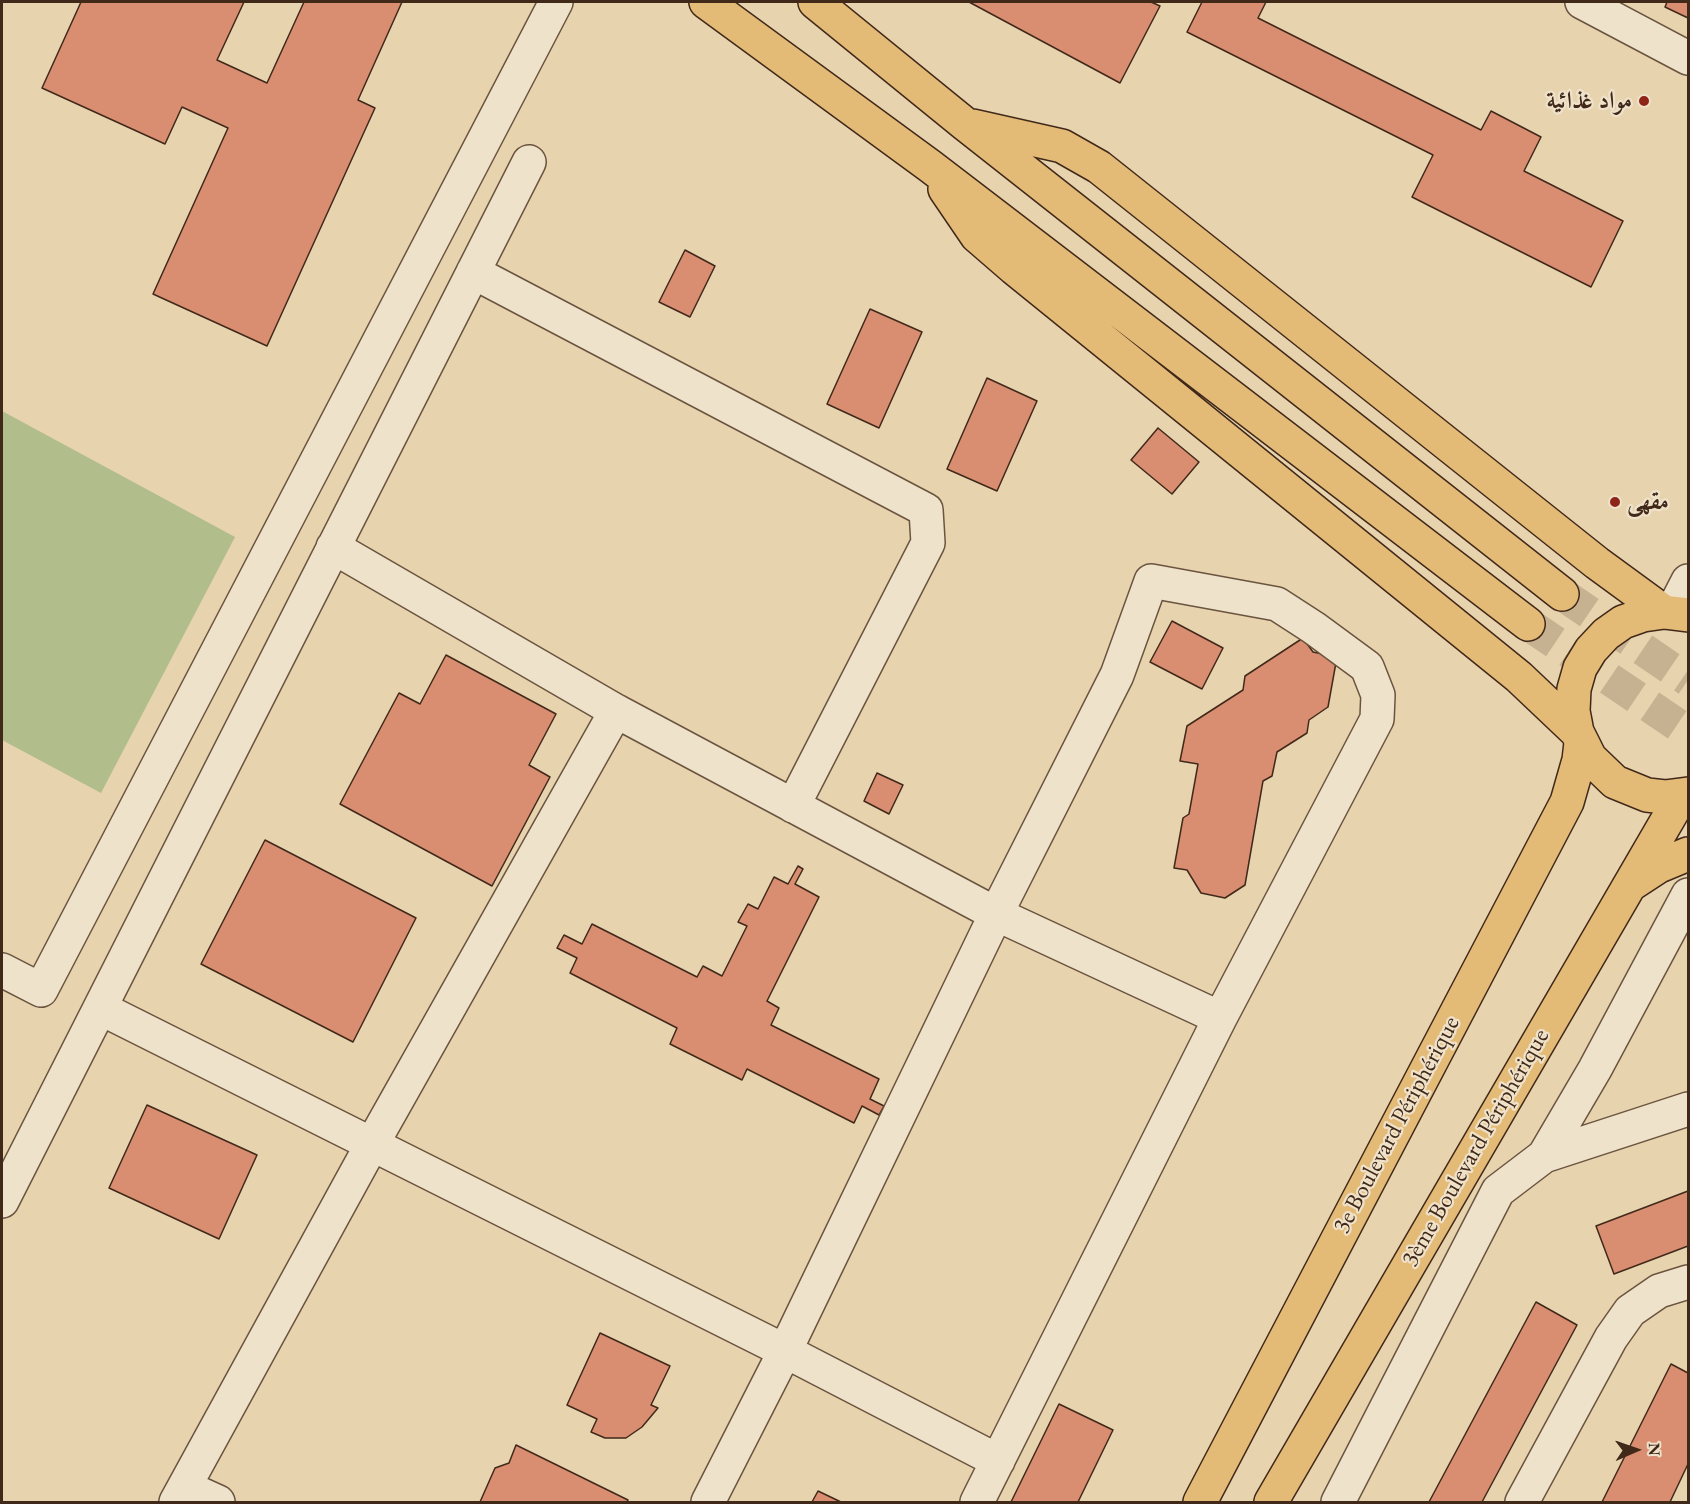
<!DOCTYPE html>
<html>
<head>
<meta charset="utf-8">
<style>
	body { margin:0 }
	#map { position:relative; width:1690px; height:1504px; overflow:hidden; background:#e7d3ae; font-family:"EB Garamond",serif }
	canvas { display:block }
	.frame { position:absolute; inset:0; border:3px solid #41291a; pointer-events:none }
	.north { position:absolute; left:1606px; top:1420px; width:60px; height:60px; -webkit-text-stroke:4px #efe2ca; paint-order:stroke; rotate:88deg; font-size:16px; font-weight:700; line-height:24px; text-align:center; color:#41291a }
	.north::after { content:''; display:block; margin:auto; width:21px; height:27px; background:#41291a; clip-path:polygon(50% 0,100% 100%,50% 72%,0 100%) }
</style>
</head>
<body>
<div id="map">
<canvas width="1690" height="1504"></canvas>
<div class="frame"></div>
<div class="north">N</div>
</div>
<script>
const ctx = document.querySelector('canvas').getContext('2d');
ctx.lineJoin = 'round';
function paint(path, color) {
  ctx.fillStyle = color;
  ctx.fill(path, 'evenodd');
}
function shape(rows) {
  const path = new Path2D();
  for (const r of rows) {
    path.moveTo(r[0], r[1]);
    for (let i = 2; i < r.length; i += 2) path.lineTo(r[i], r[i + 1]);
  }
  return path;
}
function stroke(path, color, width, dash) {
  ctx.strokeStyle = color;
  ctx.lineWidth = width;
  ctx.lineCap = dash ? 'butt' : 'round';
  ctx.setLineDash(dash || []);
  ctx.stroke(path);
}
function drawText(font, color, halo, rows, align = 'center') {
  ctx.font = font + ' "EB Garamond",Amiri,serif';
  ctx.lineWidth = 4.5;
  ctx.setLineDash([]);
  ctx.textBaseline = 'middle';
  ctx.strokeStyle = halo;
  ctx.fillStyle = color;
  for (const [text, x, y, turn = 0] of rows) {
    ctx.save();
    ctx.translate(x, y);
    ctx.rotate((+turn || 0) * Math.PI / 180);
    ctx.textAlign = isNaN(turn) ? turn : align;
    if (halo) ctx.strokeText(text, 0, 0);
    ctx.fillText(text, 0, 0);
    ctx.restore();
  }
}
paint(shape([
	[2,411,235,537,101,793,2,740]
]), '#b2bd8c');
const building = shape([
	[81,2,244,2,217,60,267,83,304,2,402,2,358,100,375,108,267,346,153,294,228,128,182,107,165,144,42,88,81,2],
	[969,2,1151,2,1160,6,1120,83,969,2],
	[1202,2,1266,2,1258,18,1481,130,1491,111,1541,137,1524,171,1623,221,1591,287,1412,197,1433,155,1187,32,1202,2],
	[1667,2,1688,2,1688,18,1665,7,1667,2],
	[685,250,715,266,690,317,659,302,685,250],
	[870,309,922,332,879,428,827,404,870,309],
	[987,378,1037,401,997,491,947,469,987,378],
	[1158,428,1199,462,1172,494,1131,460,1158,428],
	[1172,621,1223,648,1202,689,1150,662,1172,621],
	[1303,638,1313,652,1337,657,1328,707,1309,720,1307,733,1277,752,1272,776,1263,781,1245,885,1225,898,1201,893,1187,870,1174,868,1183,818,1189,814,1198,764,1180,761,1187,726,1243,690,1245,676,1303,638],
	[446,655,556,714,529,765,550,777,492,886,340,804,399,693,420,704,446,655],
	[877,773,903,785,889,814,864,801,877,773],
	[265,840,416,918,353,1042,201,964,265,840],
	[798,866,803,869,795,884,819,897,767,1001,779,1008,771,1025,879,1079,870,1099,884,1106,879,1115,862,1106,854,1123,747,1069,742,1080,670,1044,677,1028,570,973,577,958,557,948,564,935,582,944,592,924,697,977,703,966,722,976,747,926,738,922,748,904,758,909,774,877,788,884,798,866],
	[147,1105,257,1155,219,1239,109,1188,147,1105],
	[1688,1191,1688,1246,1614,1274,1596,1226,1688,1191],
	[1536,1302,1577,1325,1482,1502,1429,1502,1536,1302],
	[600,1333,670,1366,651,1405,658,1408,642,1427,626,1438,605,1438,591,1432,597,1419,567,1405,600,1333],
	[1671,1364,1688,1373,1688,1464,1670,1502,1602,1502,1671,1364],
	[1059,1404,1113,1430,1078,1502,1011,1502,1059,1404],
	[516,1445,628,1500,627,1502,480,1502,495,1468,509,1463,516,1445],
	[818,1491,841,1502,812,1502,818,1491]
]);
paint(building, '#d98d71');
stroke(building, '#41291a', 1.5);
stroke(shape([
	[1562,594,1688,680],
	[1528,624,1688,732]
]), '#c6b190', 33, [33, 16]);
const minor = shape([
	[1582,2,1688,58],
	[473,272,926,510,928,543,793,806],
	[333,547,616,711,996,914,1220,1018],
	[1672,612,1688,581],
	[2,970,41,990,556,2],
	[100,1008,785,1351,998,1461],
	[1544,1156,1595,1069,1688,895],
	[2,1201,529,162],
	[185,1487,218,1502],
	[176,1502,371,1146,616,711],
	[708,1502,785,1351,996,914,1117,675,1151,581,1277,604,1314,628,1367,667,1378,695,1377,719,1220,1018,977,1502],
	[1338,1502,1498,1191,1544,1156,1688,1109],
	[1522,1502,1611,1338,1630,1311,1659,1291,1688,1282]
]);
const highway = shape([
	[706,2,930,166,1528,624],
	[815,2,965,124,1562,594],
	[973,126,1062,146,1099,167,1597,563,1664,612],
	[945,189,977,236,1014,268,1519,677,1577,732],
	[1688,615,1664,612,1643,615,1623,622,1606,634,1591,650,1580,668,1574,689,1573,711,1577,732,1590,758,1615,782,1647,795,1665,797,1688,794],
	[1630,885,1659,866,1688,854],
	[1200,1502,1567,802,1579,760,1581,743],
	[1271,1502,1682,795]
]);
stroke(minor, '#6a543f', 36);
stroke(highway, '#41291a', 36);
stroke(minor, '#efe2ca', 33);
stroke(highway, '#e4ba77', 33);
for (const [x, y, r, color] of [
	[1644,101,6,"#8f2418"],
	[1615,502,6,"#8f2418"]
]) {
  const dot = new Path2D();
  dot.arc(x, y, r, 0, 2 * Math.PI);
  ctx.fillStyle = color;
  ctx.fill(dot);
  stroke(dot, '#efe2ca', 2);
}
drawText('bold 24px', '#41291a', '#efe2ca', [
	["مواد غذائية",1632,101],
	["مقهى",1627,502,"left"]
], 'right');
drawText('24px', '#41291a', '#efe2ca', [
	["3e Boulevard Périphérique",1397,1125,-62],
	["3ème Boulevard Périphérique",1476,1148,-60]
]);
</script>
</body>
</html>
